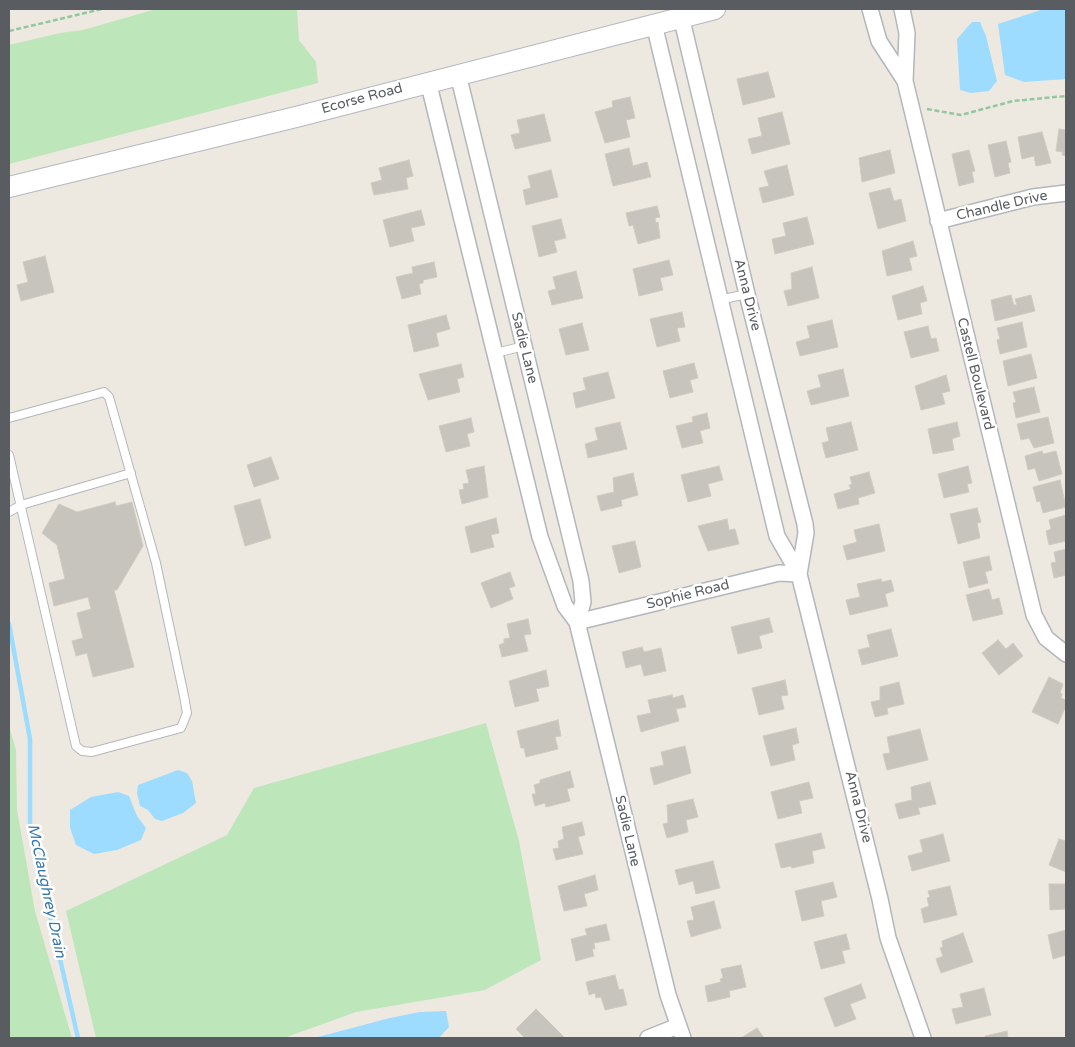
<!DOCTYPE html>
<html>
<head>
<meta charset="utf-8">
<style>
	body { margin:0 }
	#map { position:relative; width:1075px; height:1047px; overflow:hidden; background:#ede9e0; font-family:"Varela Round",sans-serif }
	canvas { display:block }
	.frame { position:absolute; inset:0; border:10px solid #595d62; pointer-events:none }
</style>
</head>
<body>
<div id="map">
<canvas width="1075" height="1047"></canvas>
<div class="frame"></div>
</div>
<script>
const ctx = document.querySelector('canvas').getContext('2d');
ctx.lineJoin = 'round';
function paint(path, color) {
  ctx.fillStyle = color;
  ctx.fill(path, 'evenodd');
}
function shape(rows) {
  const path = new Path2D();
  for (const r of rows) {
    path.moveTo(r[0], r[1]);
    for (let i = 2; i < r.length; i += 2) path.lineTo(r[i], r[i + 1]);
  }
  return path;
}
function stroke(path, color, width, dash) {
  ctx.strokeStyle = color;
  ctx.lineWidth = width;
  ctx.lineCap = dash ? 'butt' : 'round';
  ctx.setLineDash(dash || []);
  ctx.stroke(path);
}
function drawText(font, color, halo, rows, align = 'center') {
  ctx.font = font + ' "Varela Round",sans-serif';
  ctx.lineWidth = 5;
  ctx.setLineDash([]);
  ctx.textBaseline = 'middle';
  ctx.strokeStyle = halo;
  ctx.fillStyle = color;
  for (const [text, x, y, turn = 0] of rows) {
    ctx.save();
    ctx.translate(x, y);
    ctx.rotate((+turn || 0) * Math.PI / 180);
    ctx.textAlign = isNaN(turn) ? turn : align;
    if (halo) ctx.strokeText(text, 0, 0);
    ctx.fillText(text, 0, 0);
    ctx.restore();
  }
}
paint(shape([
	[156,9,297,9,299,40,316,62,318,83,9,164,9,45,60,33,83,30],
	[486,723,519,841,541,960,485,990,356,1012,284,1038,96,1038,66,911,227,835,254,788],
	[9,726,16,750,17,810,35,911,72,1038,9,1038]
]), '#bee6bb');
paint(shape([
	[1044,9,1066,9,1066,79,1024,82,1005,75,998,24],
	[972,22,980,22,986,36,997,81,989,91,971,93,960,90,957,39],
	[178,770,187,773,192,781,196,803,183,813,162,821,155,819,148,810,140,806,137,793,138,785],
	[118,792,129,796,137,816,146,828,141,840,117,850,94,854,76,845,70,828,70,810,91,797],
	[446,1011,449,1027,439,1038,314,1038,390,1018,420,1012]
]), '#9ddcff');
stroke(shape([
	[9,624,30,739,30,827,78,1038]
]), '#9ddcff', 4.5);
const building = shape([
	[768,72,775,97,743,105,737,79,768,72],
	[630,97,635,118,626,120,630,137,605,143,595,112,613,107,612,101,630,97],
	[782,112,790,144,752,154,748,139,762,136,758,118,782,112],
	[544,114,551,141,515,149,511,135,520,133,517,120,544,114],
	[1059,129,1066,130,1066,156,1062,155,1063,152,1056,151,1059,129],
	[1042,132,1051,163,1036,166,1034,156,1022,159,1018,137,1042,132],
	[1006,141,1011,162,1008,163,1010,173,995,177,988,145,1006,141],
	[629,148,633,166,647,162,651,177,613,186,605,154,629,148],
	[890,150,895,173,862,182,859,158,890,150],
	[969,150,975,171,972,172,974,182,959,186,952,154,969,150],
	[409,160,413,176,406,178,408,189,374,195,371,183,382,180,379,168,409,160],
	[787,165,794,195,763,203,759,188,769,186,764,171,787,165],
	[551,170,558,197,526,205,523,190,531,188,528,176,551,170],
	[890,188,894,201,901,199,906,221,878,229,869,193,890,188],
	[657,206,660,217,655,218,656,223,658,222,660,238,638,244,633,225,629,226,626,213,657,206],
	[421,210,425,225,411,228,414,241,390,247,383,220,421,210],
	[807,217,814,244,775,254,772,239,786,236,783,223,807,217],
	[561,219,566,238,554,241,557,252,539,257,532,226,561,219],
	[913,241,917,256,909,258,912,270,887,276,882,251,913,241],
	[45,256,54,292,21,301,17,285,28,282,23,262,45,256],
	[669,260,673,275,660,278,663,290,639,296,633,269,669,260],
	[434,262,437,277,423,280,423,283,419,284,421,294,402,299,396,277,413,273,412,267,434,262],
	[812,267,819,298,788,306,784,291,792,289,791,273,812,267],
	[576,271,583,298,552,305,548,291,556,289,553,277,576,271],
	[923,286,927,301,920,303,922,314,898,320,892,296,923,286],
	[1011,295,1014,305,1017,305,1015,299,1031,295,1035,311,995,321,991,300,1011,295],
	[682,312,685,327,677,328,680,341,657,347,650,319,682,312],
	[446,315,450,329,436,333,439,346,414,352,408,325,446,315],
	[832,320,838,347,800,356,796,342,810,338,807,326,832,320],
	[1022,322,1027,347,1000,354,997,340,1000,339,997,328,1022,322],
	[582,323,589,350,566,355,559,329,582,323],
	[928,326,931,339,936,338,939,351,911,358,904,332,928,326],
	[1031,354,1037,378,1008,386,1003,361,1031,354],
	[694,363,698,378,690,380,693,392,670,398,663,371,694,363],
	[461,364,464,377,457,379,460,392,428,400,419,374,461,364],
	[843,369,849,396,811,405,807,391,821,387,818,375,843,369],
	[608,372,615,398,576,408,573,393,586,390,583,378,608,372],
	[946,375,950,391,942,393,945,404,921,410,915,386,946,375],
	[1034,387,1040,412,1016,418,1013,403,1016,402,1013,392,1034,387],
	[707,413,710,428,700,431,703,443,682,448,676,426,693,422,692,417,707,413],
	[1048,417,1054,443,1034,448,1029,438,1021,440,1017,424,1048,417],
	[471,418,474,432,467,434,470,446,446,452,439,426,471,418],
	[620,422,627,449,588,458,585,444,598,440,595,428,620,422],
	[851,422,858,450,826,458,822,443,829,441,826,428,851,422],
	[957,422,960,436,952,439,954,450,933,454,928,429,957,422],
	[1042,451,1043,454,1056,451,1062,474,1039,481,1035,468,1028,470,1025,456,1042,451],
	[271,457,279,479,254,487,247,465,271,457],
	[484,466,488,497,462,504,459,490,464,489,463,484,469,483,466,470,484,466],
	[719,466,723,480,708,484,711,496,688,502,681,475,719,466],
	[968,466,972,483,967,484,969,492,944,498,938,474,968,466],
	[869,472,875,493,858,498,859,504,838,509,834,494,851,489,849,485,852,484,850,477,869,472],
	[633,473,638,495,621,500,622,506,601,511,597,496,614,492,613,478,633,473],
	[1060,480,1066,507,1043,513,1040,501,1037,502,1033,487,1060,480],
	[260,499,271,538,245,546,234,506,260,499],
	[115,502,116,506,132,502,143,546,117,590,114,590,134,667,93,677,87,653,76,656,72,641,83,638,77,613,91,609,88,597,54,606,49,583,65,579,57,545,42,533,59,504,77,512,115,502],
	[977,508,981,522,977,523,980,538,958,544,950,514,977,508],
	[1066,515,1066,541,1049,545,1046,531,1051,529,1049,520,1066,515],
	[496,518,499,533,491,535,494,547,471,553,465,527,496,518],
	[727,519,729,530,735,529,739,544,708,551,698,526,727,519],
	[879,524,885,551,847,560,843,546,857,542,854,530,879,524],
	[635,541,641,567,619,573,612,546,635,541],
	[1066,549,1066,575,1054,578,1051,563,1056,562,1054,552,1066,549],
	[989,556,992,570,985,572,988,583,969,588,963,562,989,556],
	[510,572,515,586,509,588,513,599,491,608,481,583,510,572],
	[881,579,882,582,891,580,894,591,885,594,888,606,850,615,846,600,860,597,857,584,881,579],
	[989,589,992,600,999,598,1003,614,973,621,966,595,989,589],
	[769,618,773,632,759,636,762,648,738,654,731,627,769,618],
	[528,619,531,634,524,635,528,651,502,657,499,645,504,643,504,639,510,638,507,624,528,619],
	[891,629,898,656,862,665,858,650,870,647,867,635,891,629],
	[998,640,1006,649,1013,643,1023,656,999,675,982,653,998,640],
	[642,647,644,652,661,648,666,671,644,676,641,664,626,668,622,652,642,647],
	[546,670,549,686,536,689,539,701,515,707,509,681,546,670],
	[1049,677,1063,684,1060,693,1062,694,1061,698,1066,700,1066,706,1058,724,1032,712,1049,677],
	[785,680,788,695,781,696,784,709,759,715,752,688,785,680],
	[899,682,904,704,887,708,888,714,875,717,871,702,880,700,880,687,899,682],
	[672,695,673,698,683,695,686,707,676,709,679,721,641,732,637,716,651,713,648,700,672,695],
	[558,720,561,736,555,737,558,749,526,757,524,748,521,748,517,731,558,720],
	[796,728,799,743,792,745,795,760,771,766,763,736,796,728],
	[920,729,928,760,887,770,883,754,890,753,887,737,920,729],
	[685,746,691,773,654,785,650,768,664,765,661,752,685,746],
	[570,771,574,787,567,789,570,801,546,807,545,803,535,806,532,794,536,794,534,785,540,783,540,780,570,771],
	[809,782,813,798,799,801,802,813,778,819,771,792,809,782],
	[930,782,936,804,918,808,920,814,899,819,895,804,912,800,911,787,930,782],
	[693,799,698,817,686,820,688,832,667,838,663,824,668,823,667,805,693,799],
	[582,822,585,835,578,837,583,854,556,860,553,849,559,848,558,841,564,839,562,827,582,822],
	[821,833,825,848,812,851,814,863,792,868,791,866,781,868,775,844,821,833],
	[943,834,950,861,912,871,908,856,923,852,920,840,943,834],
	[1059,839,1066,841,1066,872,1049,865,1059,839],
	[713,861,720,888,696,894,693,881,679,885,675,870,713,861],
	[595,875,598,890,584,894,587,906,564,911,558,886,595,875],
	[833,882,837,897,821,901,824,916,802,921,795,891,833,882],
	[1049,884,1066,884,1066,909,1050,910,1049,884],
	[950,886,957,915,924,923,921,909,929,906,927,898,930,897,928,891,950,886],
	[714,901,721,928,691,937,687,921,694,920,691,907,714,901],
	[606,924,610,940,594,943,595,949,592,949,594,956,576,961,571,939,587,935,585,929,606,924],
	[1066,930,1066,955,1053,959,1048,935,1066,930],
	[963,933,973,962,941,973,936,959,943,956,940,948,943,947,942,941,963,933],
	[846,934,850,949,842,951,845,963,821,969,814,942,846,934],
	[741,965,746,987,729,991,730,997,708,1002,705,986,721,982,720,979,723,978,721,969,741,965],
	[615,975,619,990,623,989,627,1005,605,1010,601,997,596,998,595,993,589,995,586,982,615,975],
	[861,984,866,998,850,1004,856,1019,835,1027,824,998,861,984],
	[984,988,991,1015,956,1024,952,1009,963,1007,960,994,984,988],
	[536,1009,564,1037,563,1038,525,1038,516,1029,536,1009],
	[757,1028,764,1038,741,1038,757,1028],
	[1007,1031,1008,1038,985,1038,985,1036,1007,1031]
]);
paint(building, '#c7c3bd');
stroke(building, '#d1cabe', 1);
const service = shape([
	[719,300,747,294],
	[496,353,524,346],
	[9,418,97,394,104,392,109,397,156,563,184,696,187,713,181,728,92,752,82,751,76,746,9,455],
	[9,512,21,505,131,473]
]);
const minor = shape([
	[870,9,879,41,905,81],
	[902,9,907,33,905,81,1034,615,1046,638,1066,654],
	[681,16,747,294,805,524,806,533,799,574],
	[654,24,777,536,799,574,880,899,888,938,923,1038],
	[458,74,581,581,583,602,577,622],
	[428,81,540,537,565,606,577,622,668,995,683,1038],
	[938,221,1033,197,1066,193],
	[577,622,779,573,799,574],
	[648,1038,678,1026]
]);
const secondary = shape([
	[9,187,300,116,715,9]
]);
stroke(service, '#b3b7bb', 10);
stroke(minor, '#b3b7bb', 18);
stroke(secondary, '#b4b8be', 22);
stroke(shape([
	[9,31,102,9],
	[927,109,961,115,1013,101,1066,96]
]), '#94c79f', 2.5, [5, 2.5]);
stroke(service, '#fff', 8);
stroke(minor, '#fff', 15);
stroke(secondary, '#fff', 20);
drawText('14px', '#595d62', '#fff', [
	["Ecorse Road",362,99,-15],
	["Chandle Drive",1002,206,-13],
	["Anna Drive",747,295,76],
	["Sadie Lane",524,348,76],
	["Castell Boulevard",975,374,76],
	["Sophie Road",688,595,-14],
	["Anna Drive",858,807,76],
	["Sadie Lane",627,831,77]
]);
drawText('italic 15px', '#3677ab', '#fff', [
	["McClaughrey Drain",46,891,78]
]);
</script>
</body>
</html>
